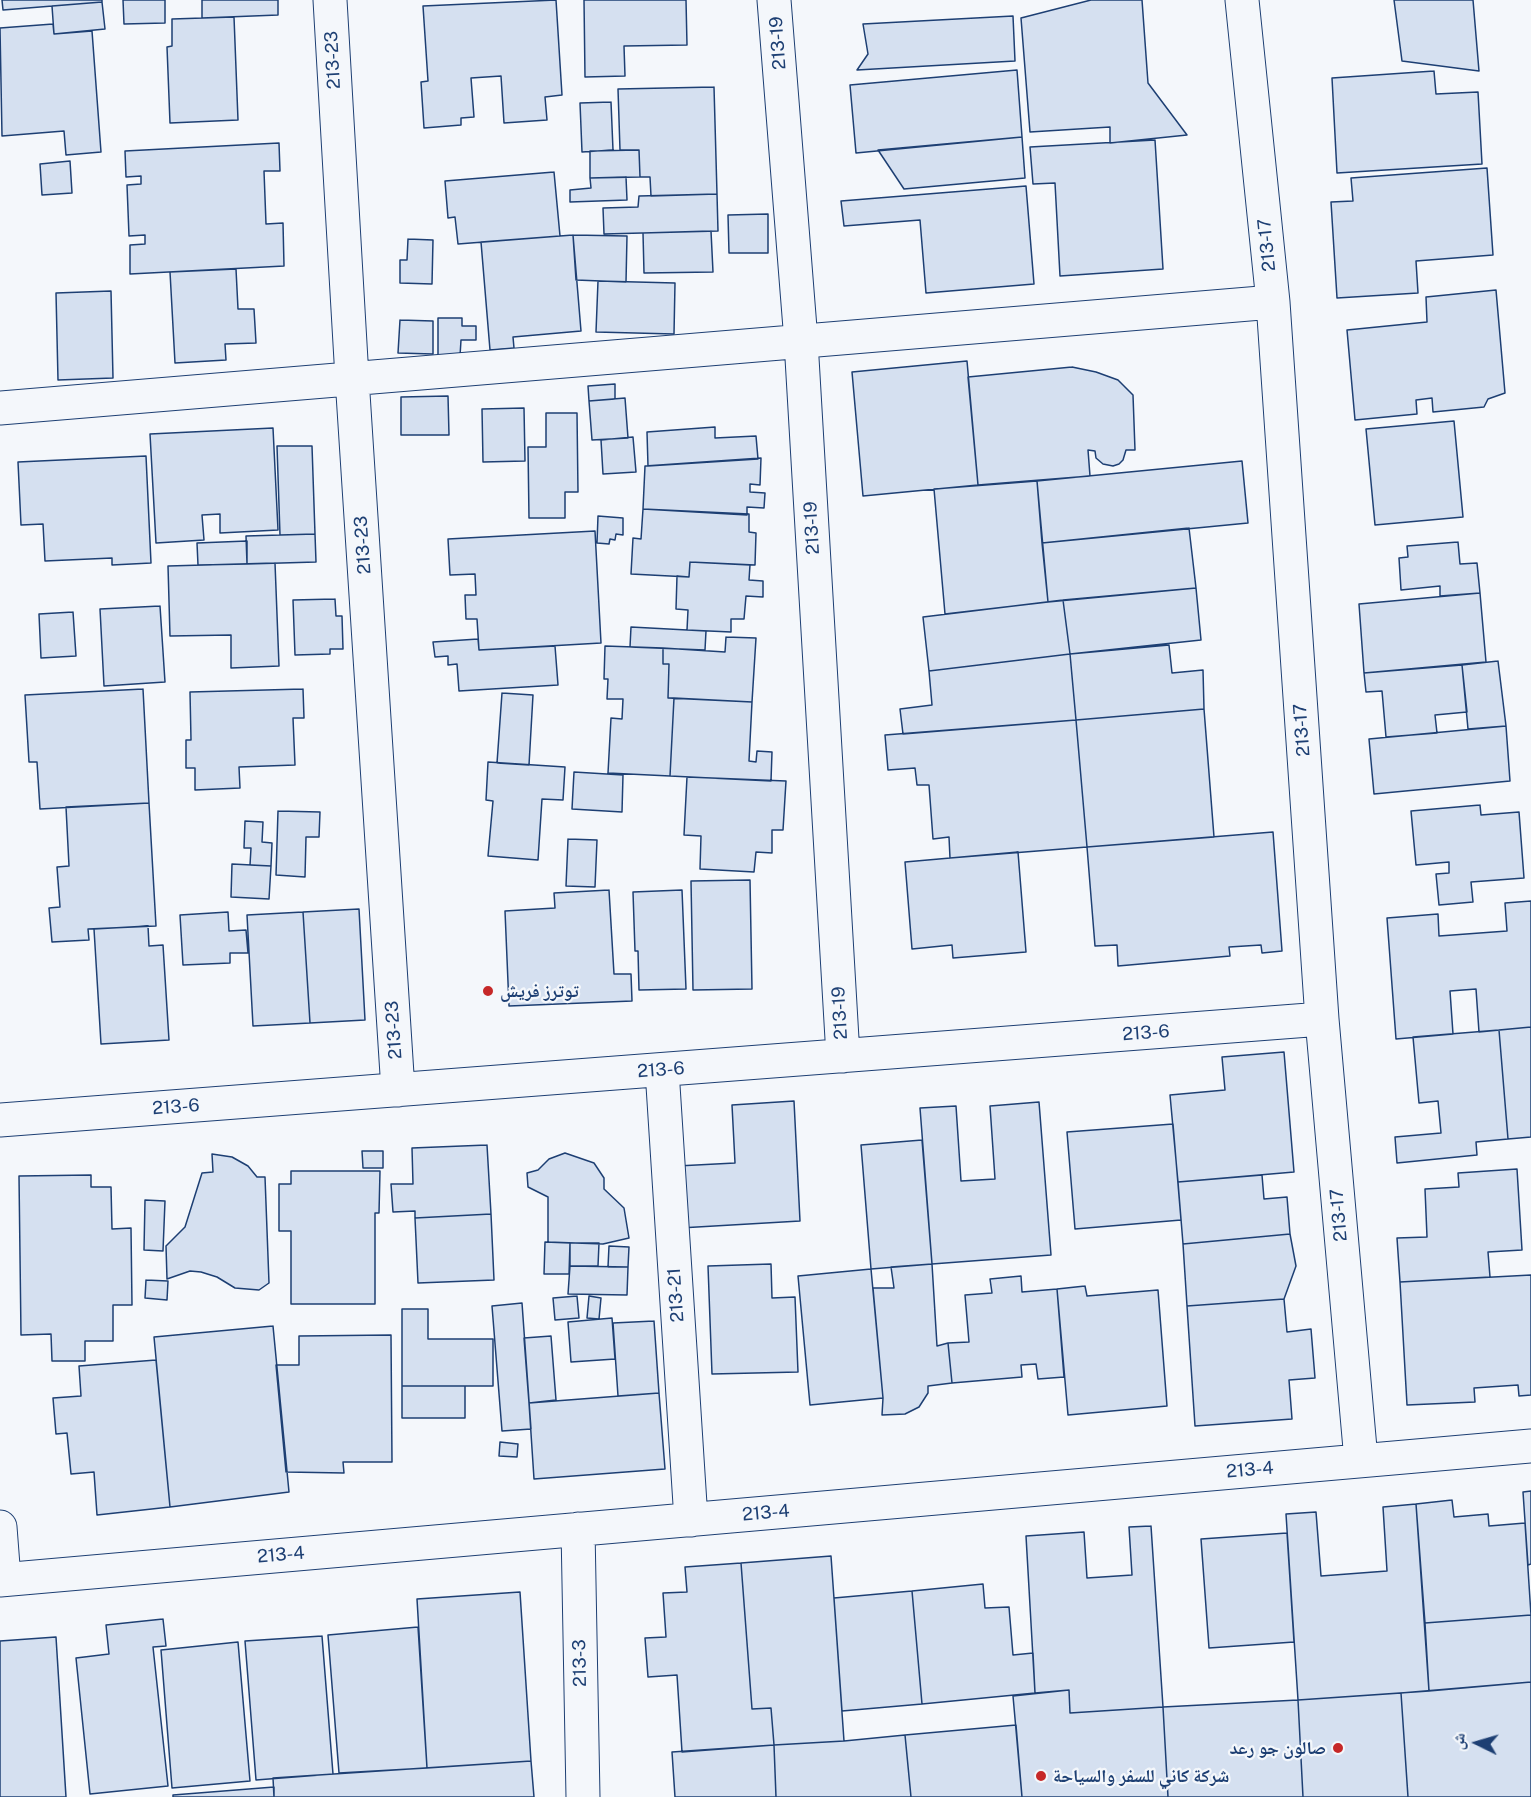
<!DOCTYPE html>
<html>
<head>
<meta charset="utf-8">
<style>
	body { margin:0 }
	#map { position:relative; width:1531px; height:1797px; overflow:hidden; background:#f4f7fb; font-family:"Public Sans","Noto Naskh Arabic",sans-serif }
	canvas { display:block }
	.north { position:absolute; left:1447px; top:1713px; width:60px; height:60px; -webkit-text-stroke:4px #f4f7fb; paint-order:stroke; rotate:275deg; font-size:16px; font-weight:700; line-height:24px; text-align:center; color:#1d3f73 }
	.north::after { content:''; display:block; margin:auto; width:21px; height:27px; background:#1d3f73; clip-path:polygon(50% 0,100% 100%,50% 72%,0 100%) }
</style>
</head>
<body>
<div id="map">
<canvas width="1531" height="1797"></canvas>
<div class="north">ش</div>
</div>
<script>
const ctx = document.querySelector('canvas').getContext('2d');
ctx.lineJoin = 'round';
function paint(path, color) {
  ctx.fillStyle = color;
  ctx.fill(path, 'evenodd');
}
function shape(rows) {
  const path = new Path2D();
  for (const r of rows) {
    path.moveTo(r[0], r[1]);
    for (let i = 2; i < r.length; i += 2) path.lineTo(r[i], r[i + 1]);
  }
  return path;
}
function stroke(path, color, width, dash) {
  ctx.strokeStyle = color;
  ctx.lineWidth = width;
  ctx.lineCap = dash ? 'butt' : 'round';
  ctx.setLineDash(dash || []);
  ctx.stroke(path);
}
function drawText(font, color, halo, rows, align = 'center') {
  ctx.font = font + ' "Public Sans","Noto Naskh Arabic",sans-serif';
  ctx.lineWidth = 4.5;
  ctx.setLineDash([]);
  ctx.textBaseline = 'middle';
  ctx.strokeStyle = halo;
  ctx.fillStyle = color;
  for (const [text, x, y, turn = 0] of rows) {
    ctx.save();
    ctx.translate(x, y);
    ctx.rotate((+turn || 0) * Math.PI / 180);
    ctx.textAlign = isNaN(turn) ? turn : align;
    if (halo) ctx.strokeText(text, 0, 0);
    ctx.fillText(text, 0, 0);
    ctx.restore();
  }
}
const building = shape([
	[2,0,102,0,102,2,3,10,2,0],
	[123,0,165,0,165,23,124,24,123,0],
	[202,0,278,0,278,15,202,18,202,0],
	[556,0,562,95,545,97,547,120,504,123,501,76,471,78,474,117,461,118,461,125,424,128,421,82,428,81,423,6,556,0],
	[584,0,686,0,687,45,624,46,625,76,585,77,584,0],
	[1091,0,1142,0,1148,83,1187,135,1110,143,1110,127,1030,132,1021,18,1091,0],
	[1394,0,1473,0,1479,71,1402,61,1394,0],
	[102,2,105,29,54,34,52,6,102,2],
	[1013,16,1015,61,857,70,868,54,863,24,1013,16],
	[234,17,238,120,170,123,167,47,172,46,172,19,234,17],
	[53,24,54,34,92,31,101,152,66,155,64,131,2,136,0,28,53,24],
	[1017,70,1022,137,856,153,850,85,1017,70],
	[1434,71,1436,94,1478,92,1482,164,1337,173,1332,78,1434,71],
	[714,87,717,194,651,196,650,177,640,177,639,150,620,150,618,89,714,87],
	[611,102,613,150,582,152,580,103,611,102],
	[1022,137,1025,178,904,189,878,150,1022,137],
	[1155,140,1163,269,1060,276,1055,183,1033,184,1030,147,1155,140],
	[279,143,280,171,264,171,266,224,283,223,284,266,130,274,130,245,145,244,145,235,129,236,127,185,141,184,141,176,126,177,125,151,279,143],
	[639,150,640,177,590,178,590,151,639,150],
	[70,161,72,193,42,195,40,164,70,161],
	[1487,168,1493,255,1416,261,1418,293,1337,298,1331,202,1353,201,1351,178,1487,168],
	[554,172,560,236,458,244,455,217,448,218,445,181,554,172],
	[626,177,627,200,570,202,570,190,591,188,590,178,626,177],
	[1026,186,1034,284,926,293,920,220,844,226,841,201,1026,186],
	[717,194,718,231,604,234,603,208,638,207,639,196,717,194],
	[768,214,768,253,729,253,728,215,768,214],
	[711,231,713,272,644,273,643,233,711,231],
	[573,235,627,236,626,282,576,280,573,235],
	[573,235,581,331,513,337,514,348,490,350,481,242,573,235],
	[408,239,433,240,432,284,400,283,400,260,407,260,408,239],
	[236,269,238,309,254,309,256,343,225,344,226,360,175,363,170,272,236,269],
	[598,281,675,283,674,334,596,332,598,281],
	[1496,290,1505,393,1488,399,1484,407,1433,412,1432,398,1416,400,1417,414,1355,420,1347,330,1427,322,1426,297,1496,290],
	[111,291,113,378,58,380,56,293,111,291],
	[438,318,462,318,462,326,476,326,476,340,461,340,460,356,438,356,438,318],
	[400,320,433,321,433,354,398,353,400,320],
	[967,361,978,485,863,496,852,372,967,361],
	[1072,367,1096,372,1118,380,1133,395,1135,450,1126,450,1123,460,1119,464,1113,466,1103,464,1096,458,1095,451,1088,450,1090,476,978,485,968,377,1072,367],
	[615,384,615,399,589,401,588,386,615,384],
	[448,396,449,435,401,435,401,397,448,396],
	[625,398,628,438,592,440,589,401,625,398],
	[524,408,525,461,483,462,482,409,524,408],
	[546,413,577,413,578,492,565,492,565,518,529,518,528,447,546,447,546,413],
	[1454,421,1463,517,1375,525,1366,429,1454,421],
	[715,427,715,438,756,436,758,459,648,466,647,432,715,427],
	[273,428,278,530,220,533,220,514,202,515,204,540,156,543,150,434,273,428],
	[633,437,636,472,603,474,601,440,633,437],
	[277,446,312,446,315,534,280,535,277,446],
	[146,456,151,563,112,565,112,558,45,561,43,524,21,525,18,462,146,456],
	[761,458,760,485,750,484,750,492,765,493,764,508,747,507,747,515,643,509,645,466,761,458],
	[1242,461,1248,523,1042,543,1037,481,1242,461],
	[1037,481,1048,602,945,614,934,489,1037,481],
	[643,509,749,514,749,532,756,533,755,565,690,562,689,577,631,574,633,538,641,539,643,509],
	[598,516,623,518,623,535,616,534,615,540,610,539,609,544,597,543,598,516],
	[1189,528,1196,588,1048,602,1042,543,1189,528],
	[595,531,601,643,479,650,477,619,466,619,465,595,476,595,475,574,450,575,448,539,595,531],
	[315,534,316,562,247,564,246,536,315,534],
	[247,541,247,564,198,565,197,543,247,541],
	[1458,542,1460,564,1477,563,1480,593,1440,596,1440,586,1401,590,1399,558,1408,557,1407,546,1458,542],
	[690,562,750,565,749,580,763,581,763,597,746,596,744,619,731,619,731,632,687,630,688,610,676,609,677,576,689,577,690,562],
	[275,563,279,666,231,668,231,635,170,636,168,566,275,563],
	[1196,588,1201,640,1070,654,1063,600,1196,588],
	[1480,593,1486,662,1364,673,1359,604,1480,593],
	[335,599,336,616,342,616,343,649,330,649,330,654,295,655,293,600,335,599],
	[1063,600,1070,654,929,671,923,617,1063,600],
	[160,606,165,682,104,686,100,609,160,606],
	[73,612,76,656,41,658,39,614,73,612],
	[631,627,706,631,705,650,630,647,631,627],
	[726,637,756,638,752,702,668,698,669,664,663,664,663,648,725,652,726,637],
	[478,639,479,650,555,646,558,685,459,691,457,664,448,665,448,656,435,657,433,642,478,639],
	[1169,645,1172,673,1203,670,1204,709,1076,720,1070,654,1169,645],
	[605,646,663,648,663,664,669,664,668,698,674,698,670,776,608,773,611,718,622,719,623,699,607,699,608,679,604,679,605,646],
	[1070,654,1076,720,903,734,900,709,932,705,929,671,1070,654],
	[1498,661,1506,726,1468,729,1462,665,1498,661],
	[1462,665,1467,712,1435,715,1437,733,1386,737,1382,691,1366,692,1364,673,1462,665],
	[143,689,149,803,40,809,37,762,29,762,25,695,143,689],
	[303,689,304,718,293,718,295,765,239,767,240,788,195,790,195,768,186,768,186,740,191,740,190,692,303,689],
	[502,693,533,695,529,765,497,763,502,693],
	[674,698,752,702,749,761,756,762,757,751,772,752,771,781,670,776,674,698],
	[1204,709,1214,837,1087,847,1076,720,1204,709],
	[1076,720,1087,847,950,858,949,837,933,839,929,785,917,785,915,768,888,770,885,735,1076,720],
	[1506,726,1510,781,1374,794,1369,739,1506,726],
	[488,762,565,767,563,800,542,799,538,860,488,856,493,801,486,800,488,762],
	[574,772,623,775,622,812,572,809,574,772],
	[687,777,786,781,783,830,772,830,772,853,756,852,754,872,700,869,701,836,684,835,687,777],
	[149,803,156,926,88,929,89,940,52,942,49,908,60,907,57,867,69,866,66,807,149,803],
	[1480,805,1481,815,1519,812,1524,878,1471,882,1473,902,1439,905,1436,874,1449,873,1449,862,1416,865,1411,811,1480,805],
	[278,811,320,812,319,837,306,837,305,877,276,875,278,811],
	[245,821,263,822,262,842,272,843,271,866,250,865,251,848,244,848,245,821],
	[1273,832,1282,951,1262,953,1261,945,1229,947,1230,956,1118,966,1117,945,1095,946,1087,847,1273,832],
	[568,839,597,840,595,887,566,886,568,839],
	[1018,852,1026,952,953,958,952,945,912,949,905,862,1018,852],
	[232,864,271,866,269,899,231,897,232,864],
	[750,880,752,989,693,990,691,881,750,880],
	[609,890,614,974,631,974,632,1001,509,1006,505,911,555,908,554,893,609,890],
	[682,890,686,989,639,990,638,951,635,951,633,892,682,890],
	[1531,901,1531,1027,1479,1032,1476,989,1450,991,1453,1034,1396,1039,1387,918,1438,914,1439,936,1507,931,1505,903,1531,901],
	[359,909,365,1020,310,1023,303,912,359,909],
	[228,912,229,931,246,930,248,953,230,953,230,963,183,965,180,915,228,912],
	[303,912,310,1023,253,1026,247,915,303,912],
	[148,926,149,946,163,945,169,1040,101,1044,94,929,148,926],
	[1531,1027,1531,1137,1508,1139,1499,1030,1531,1027],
	[1499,1030,1508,1139,1476,1142,1477,1155,1397,1163,1395,1137,1441,1133,1438,1101,1419,1103,1413,1037,1499,1030],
	[1284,1052,1294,1172,1178,1182,1170,1095,1225,1090,1222,1057,1284,1052],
	[794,1101,800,1221,680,1228,677,1166,735,1163,732,1105,794,1101],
	[1039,1102,1051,1255,932,1264,920,1108,956,1106,961,1181,995,1179,990,1106,1039,1102],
	[1173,1124,1181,1220,1075,1229,1067,1132,1173,1124],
	[922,1140,932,1264,871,1269,861,1145,922,1140],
	[487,1145,491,1214,415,1218,415,1211,393,1212,391,1184,413,1184,412,1148,487,1145],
	[362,1151,383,1151,383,1168,363,1168,362,1151],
	[565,1153,594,1163,604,1178,604,1189,624,1208,629,1238,603,1244,548,1242,548,1197,528,1187,527,1173,538,1170,549,1159,565,1153],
	[212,1154,232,1157,248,1166,257,1177,265,1177,269,1283,259,1290,235,1288,217,1277,201,1272,190,1271,167,1279,166,1246,185,1227,202,1173,213,1172,212,1154],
	[1517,1169,1522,1250,1488,1252,1490,1277,1400,1282,1397,1238,1427,1237,1425,1189,1459,1187,1458,1173,1517,1169],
	[291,1171,380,1171,379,1213,375,1213,375,1304,291,1304,291,1231,279,1231,279,1184,291,1184,291,1171],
	[91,1175,91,1187,111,1187,112,1229,131,1228,132,1305,113,1305,113,1341,85,1341,85,1361,52,1361,51,1334,21,1335,19,1176,91,1175],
	[1262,1175,1264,1199,1287,1197,1290,1234,1183,1244,1178,1182,1262,1175],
	[145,1200,165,1201,163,1251,144,1250,145,1200],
	[491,1214,494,1280,418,1283,415,1218,491,1214],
	[1290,1234,1296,1266,1284,1299,1187,1306,1183,1244,1290,1234],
	[545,1242,570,1243,569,1274,544,1274,545,1242],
	[570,1243,599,1243,598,1266,570,1266,570,1243],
	[609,1246,629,1247,628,1267,608,1267,609,1246],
	[771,1264,772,1298,795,1297,798,1372,712,1374,708,1266,771,1264],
	[932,1264,937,1346,948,1343,952,1383,928,1386,928,1393,919,1407,905,1414,882,1415,883,1398,873,1288,894,1288,891,1267,932,1264],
	[570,1266,628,1267,627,1295,568,1294,570,1266],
	[871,1269,883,1398,810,1405,798,1276,871,1269],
	[1531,1275,1531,1395,1519,1396,1518,1385,1474,1388,1475,1402,1407,1405,1400,1282,1531,1275],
	[1021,1276,1022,1292,1057,1289,1064,1377,1038,1379,1036,1364,1021,1365,1022,1377,952,1383,948,1343,969,1342,965,1295,992,1293,990,1279,1021,1276],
	[146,1280,168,1281,167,1300,145,1298,146,1280],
	[1085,1286,1087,1296,1158,1290,1167,1406,1068,1415,1057,1289,1085,1286],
	[577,1296,579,1318,555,1320,553,1298,577,1296],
	[589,1296,601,1298,599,1319,587,1318,589,1296],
	[1284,1299,1287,1332,1311,1329,1315,1378,1289,1380,1292,1419,1195,1426,1187,1306,1284,1299],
	[522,1303,531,1429,502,1431,492,1306,522,1303],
	[402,1309,428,1309,428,1339,493,1339,493,1386,402,1386,402,1309],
	[612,1318,615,1359,571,1362,568,1322,612,1318],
	[654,1321,659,1393,618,1396,613,1323,654,1321],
	[273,1326,289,1492,170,1507,154,1337,273,1326],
	[391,1335,392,1462,343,1462,344,1473,286,1472,276,1365,299,1365,299,1336,391,1335],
	[551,1336,556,1400,529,1403,524,1338,551,1336],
	[156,1360,170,1507,97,1515,94,1472,71,1474,67,1433,56,1434,53,1398,81,1396,79,1366,156,1360],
	[402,1386,465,1386,465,1418,402,1418,402,1386],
	[659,1393,665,1469,534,1479,529,1403,659,1393],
	[500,1442,518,1444,517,1457,499,1456,500,1442],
	[1531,1491,1531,1564,1528,1565,1523,1492,1531,1491],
	[1452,1500,1454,1517,1488,1514,1489,1526,1525,1523,1531,1615,1425,1623,1416,1504,1452,1500],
	[1416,1504,1429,1691,1298,1700,1286,1514,1316,1512,1321,1576,1387,1571,1383,1507,1416,1504],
	[1151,1526,1163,1707,1070,1713,1069,1690,1035,1693,1026,1536,1084,1532,1087,1578,1132,1575,1129,1527,1151,1526],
	[1287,1533,1294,1642,1209,1648,1201,1539,1287,1533],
	[831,1556,844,1741,774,1745,771,1708,752,1709,741,1563,831,1556],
	[741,1563,752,1709,771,1708,774,1745,682,1752,677,1675,648,1677,645,1638,666,1637,663,1593,687,1592,685,1567,741,1563],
	[983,1584,985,1608,1009,1607,1013,1655,1033,1653,1035,1693,922,1704,912,1591,983,1584],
	[912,1591,922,1704,842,1711,834,1598,912,1591],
	[520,1592,531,1761,427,1768,417,1599,520,1592],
	[1531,1615,1531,1682,1429,1691,1425,1623,1531,1615],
	[163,1619,166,1646,153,1647,168,1786,90,1794,76,1658,109,1654,106,1625,163,1619],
	[418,1627,427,1768,339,1773,328,1635,418,1627],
	[322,1636,333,1774,256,1780,245,1641,322,1636],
	[56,1637,66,1797,0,1797,0,1641,56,1637],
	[238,1642,250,1781,172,1788,161,1650,238,1642],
	[1531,1682,1531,1797,1408,1797,1401,1693,1531,1682],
	[1069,1690,1070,1713,1163,1707,1168,1797,1022,1797,1013,1696,1069,1690],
	[1401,1693,1408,1797,1303,1797,1298,1700,1401,1693],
	[1298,1700,1303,1797,1168,1797,1163,1707,1298,1700],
	[1016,1725,1022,1797,911,1797,905,1735,1016,1725],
	[905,1735,911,1797,776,1797,774,1745,844,1741,905,1735],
	[774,1745,776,1797,675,1797,672,1752,774,1745],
	[531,1761,534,1797,274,1797,273,1778,531,1761],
	[274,1787,274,1797,173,1797,173,1795,274,1787]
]);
paint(building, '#d5e0f0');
stroke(building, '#1d3f73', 1.5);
const minor = shape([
	[330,0,352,378,398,1090],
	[774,0,801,341,843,1056],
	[1242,0,1273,302,1322,1019,1361,1460],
	[0,408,1273,302],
	[662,1070,691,1520],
	[0,1120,1322,1019],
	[0,1527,4,1579],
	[578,1529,583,1797],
	[0,1580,1531,1446]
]);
stroke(minor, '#1d3f73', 35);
stroke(minor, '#f4f7fb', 33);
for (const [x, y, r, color] of [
	[488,991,6,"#c62828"],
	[1338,1748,6,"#c62828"],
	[1041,1776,6,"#c62828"]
]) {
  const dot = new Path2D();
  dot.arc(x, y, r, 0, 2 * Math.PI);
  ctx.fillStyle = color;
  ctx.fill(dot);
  stroke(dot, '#f4f7fb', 2);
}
drawText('18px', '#1d3f73', '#f4f7fb', [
	["213-19",778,43,-94],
	["213-23",333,60,-93],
	["213-17",1267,245,-96],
	["213-19",812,528,-93],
	["213-23",363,545,-94],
	["213-17",1302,730,-94],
	["213-19",840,1013,-93],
	["213-23",394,1030,-94],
	["213-6",1146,1033,-4],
	["213-6",661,1070,-4],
	["213-6",176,1107,-4],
	["213-17",1339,1215,-95],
	["213-21",676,1295,-94],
	["213-4",1250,1470,-5],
	["213-4",766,1513,-5],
	["213-4",281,1555,-5],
	["213-3",580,1663,-91]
]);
drawText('bold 18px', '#1d3f73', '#f4f7fb', [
	["توترز فريش",500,991],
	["صالون جو رعد",1326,1748,"right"],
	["شركة كاني للسفر والسياحة",1053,1776]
], 'left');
</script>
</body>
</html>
